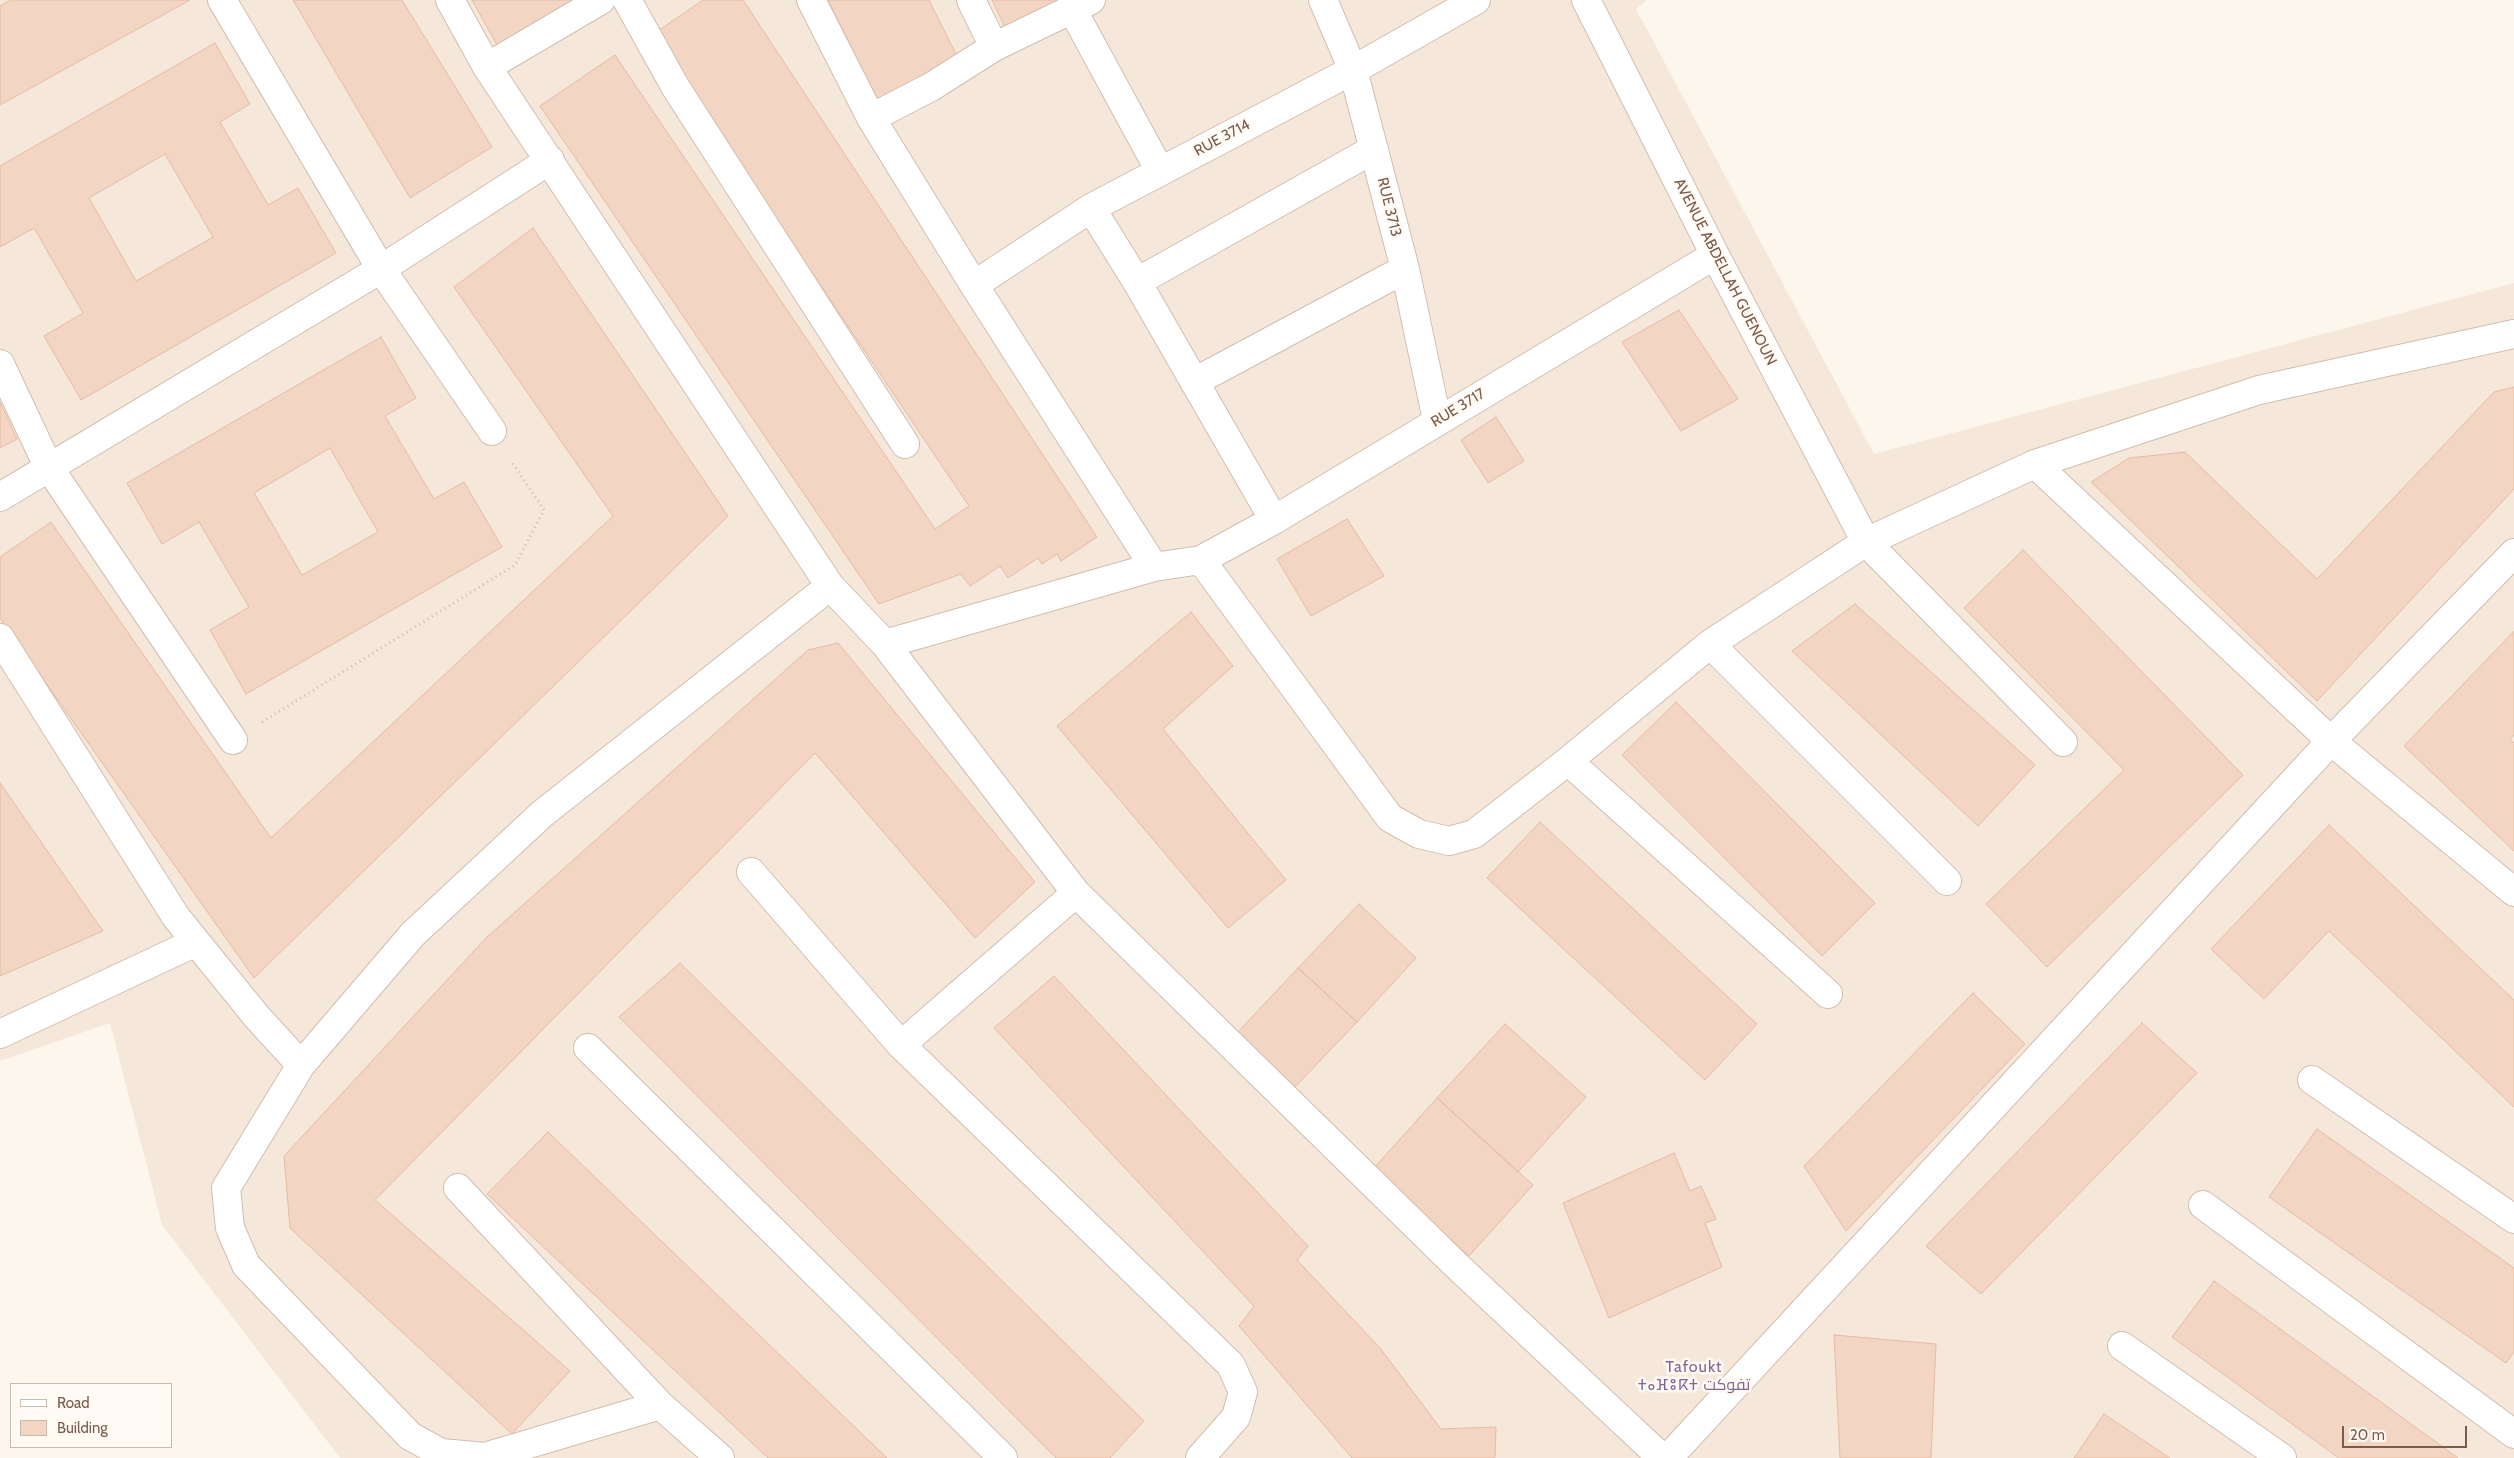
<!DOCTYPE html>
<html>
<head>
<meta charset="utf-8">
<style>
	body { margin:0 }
	#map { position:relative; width:2514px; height:1458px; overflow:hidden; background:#fdf6ec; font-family:Cabin,sans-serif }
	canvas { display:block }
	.legend { position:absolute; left:10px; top:1383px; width:162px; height:65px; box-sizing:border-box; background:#fffaf3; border:1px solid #cabbb1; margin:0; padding:6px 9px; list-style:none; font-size:15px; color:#7a5c4d }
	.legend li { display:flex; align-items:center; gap:10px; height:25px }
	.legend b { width:25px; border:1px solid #cabbb1 }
	.scale { position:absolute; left:2342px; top:1426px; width:125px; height:22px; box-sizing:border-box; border:2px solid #7a5c4d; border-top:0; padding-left:6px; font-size:15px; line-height:18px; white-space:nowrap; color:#7a5c4d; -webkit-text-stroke:4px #fffaf3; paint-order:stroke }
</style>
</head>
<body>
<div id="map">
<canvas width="2514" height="1458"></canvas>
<ul class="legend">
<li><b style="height:6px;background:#fff"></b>Road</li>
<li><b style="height:14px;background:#f3d5c3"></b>Building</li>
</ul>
<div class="scale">20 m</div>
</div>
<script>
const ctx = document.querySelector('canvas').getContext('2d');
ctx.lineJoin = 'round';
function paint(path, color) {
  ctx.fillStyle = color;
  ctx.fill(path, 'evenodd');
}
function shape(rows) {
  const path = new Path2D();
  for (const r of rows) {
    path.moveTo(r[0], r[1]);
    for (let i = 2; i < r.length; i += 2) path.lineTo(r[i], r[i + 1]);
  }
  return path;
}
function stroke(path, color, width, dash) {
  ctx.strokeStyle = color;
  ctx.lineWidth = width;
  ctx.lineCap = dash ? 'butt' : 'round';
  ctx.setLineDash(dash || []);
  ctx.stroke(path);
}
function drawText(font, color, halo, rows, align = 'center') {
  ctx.font = font + ' Cabin,Cairo,"Noto Sans Tifinagh",sans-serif';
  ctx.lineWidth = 5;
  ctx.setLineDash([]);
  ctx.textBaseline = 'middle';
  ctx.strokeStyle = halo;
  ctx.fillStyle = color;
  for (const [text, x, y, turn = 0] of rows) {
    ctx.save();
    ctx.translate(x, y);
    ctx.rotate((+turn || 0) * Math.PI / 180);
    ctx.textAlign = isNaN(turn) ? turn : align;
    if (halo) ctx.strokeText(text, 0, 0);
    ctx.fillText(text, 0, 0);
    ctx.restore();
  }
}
paint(shape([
	[0,0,1647,0,1636,9,1874,454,2514,283,2514,1458,340,1458,162,1225,110,1023,0,1061]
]), '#f5e8da');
const building = shape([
	[11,0,190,0,0,105,0,6,11,0],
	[293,0,402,0,492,147,410,198,293,0],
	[472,0,573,0,497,45,472,0],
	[703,0,743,0,1097,537,1061,561,1057,554,1042,564,1038,558,1008,578,1000,566,970,586,961,574,879,604,540,106,615,55,935,529,969,506,652,35,703,0],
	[828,0,929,0,962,66,881,107,828,0],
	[992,0,1078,0,1008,34,992,0],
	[215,43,250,104,220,122,268,205,298,188,336,253,81,400,44,336,83,313,34,228,0,247,0,166,215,43],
	[165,154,213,237,136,281,89,198,165,154],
	[533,228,728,516,254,978,0,618,0,557,51,522,271,838,613,516,454,287,533,228],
	[1679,310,1738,399,1681,431,1622,342,1679,310],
	[381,337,416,398,385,416,434,499,464,482,502,547,246,694,210,630,249,607,199,522,162,544,127,483,381,337],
	[330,448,378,532,302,575,254,493,330,448],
	[2514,387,2514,489,2317,701,2091,482,2129,458,2185,452,2317,579,2494,392,2514,387],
	[0,402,17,439,0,448,0,402],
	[1496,417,1524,461,1488,483,1461,440,1496,417],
	[1347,519,1384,576,1311,616,1277,559,1347,519],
	[2023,550,2243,775,2047,967,1986,904,2124,770,1964,608,2023,550],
	[1855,604,2035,765,1978,826,1792,651,1855,604],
	[1191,612,1233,666,1163,729,1286,880,1228,928,1057,726,1191,612],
	[2514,631,2514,735,2510,739,2514,743,2514,851,2404,746,2514,631],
	[838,643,1035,882,975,938,815,753,375,1200,570,1371,512,1434,290,1228,284,1156,486,938,808,650,838,643],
	[1676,702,1875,903,1822,956,1622,755,1676,702],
	[0,783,103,931,0,976,0,783],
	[1540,822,1757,1024,1705,1080,1487,878,1540,822],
	[2329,825,2514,1000,2514,1107,2329,931,2264,999,2211,949,2329,825],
	[1359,904,1416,958,1357,1022,1298,968,1359,904],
	[680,963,1144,1421,1110,1458,1056,1458,619,1017,680,963],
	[1298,968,1357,1022,1295,1087,1237,1033,1298,968],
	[1054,976,1308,1246,1297,1260,1380,1348,1441,1429,1496,1427,1495,1458,1352,1458,1239,1326,1254,1306,994,1028,1054,976],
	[1973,993,2025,1044,1846,1231,1804,1166,1973,993],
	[2142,1023,2197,1073,1981,1294,1926,1246,2142,1023],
	[1505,1024,1586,1097,1518,1172,1437,1098,1505,1024],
	[1437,1098,1533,1185,1469,1256,1373,1169,1437,1098],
	[2317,1129,2514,1268,2514,1352,2506,1363,2269,1197,2317,1129],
	[548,1132,887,1458,768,1458,487,1194,548,1132],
	[1674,1153,1690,1191,1701,1186,1716,1219,1705,1223,1722,1267,1609,1318,1563,1203,1674,1153],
	[2214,1281,2458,1458,2339,1458,2172,1337,2214,1281],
	[1834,1335,1936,1344,1931,1458,1840,1458,1834,1335],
	[2104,1414,2170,1458,2074,1458,2104,1414]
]);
paint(building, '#f3d5c3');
stroke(building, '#e6bba3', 1);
const street = shape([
	[222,0,381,269,492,431],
	[450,0,487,67,830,586],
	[627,0,676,88,905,444],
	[811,0,871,118,974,285,1154,567],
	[971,0,994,47],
	[1323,0,1353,70,1405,269,1437,420],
	[1586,0,1715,255,1866,542,2063,742],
	[1072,9,1160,171],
	[487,67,601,0],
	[871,118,931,87,994,47,1091,0],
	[1091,208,1137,282,1274,520],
	[1137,282,1374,149],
	[974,285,1091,208,1353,70,1476,0],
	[0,364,48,466,233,740],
	[1194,382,1405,269],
	[2035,464,2331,741,2514,892],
	[0,497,381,269,550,160],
	[1201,560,1390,818,1419,834,1449,841,1474,834,1568,761,1710,644,1866,542,2035,464,2259,390,2514,334],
	[0,638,176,917,257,1017,301,1065],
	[885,644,1154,567,1201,560,1274,520,1715,255],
	[1710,644,1947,881],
	[1568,761,1828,994],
	[751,872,901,1045,1231,1365,1243,1392,1236,1417,1200,1458],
	[0,1034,196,942],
	[901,1045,1076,893],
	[588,1048,1003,1458],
	[2312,1080,2514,1219],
	[458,1188,660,1405,720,1458],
	[2203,1205,2514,1434],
	[2122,1346,2282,1458],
	[660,1405,485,1457,441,1453,410,1436,246,1265,230,1228,226,1188,301,1065,413,934,542,814,830,586,885,644,1076,893,1456,1265,1662,1458],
	[1668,1458,2331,741,2514,553]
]);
stroke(street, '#d1beb0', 30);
stroke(shape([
	[262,722,515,565,544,510,511,461]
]), '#d9b8a5', 3, [1, 4]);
stroke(street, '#fff', 28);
drawText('15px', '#7a5c4d', '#fffaf3', [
	["RUE 3714",1222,138,-28],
	["RUE 3713",1389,207,76],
	["AVENUE ABDELLAH GUENOUN",1725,272,63],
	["RUE 3717",1458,408,-31]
]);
ctx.letterSpacing = '1px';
drawText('16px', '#846695', '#fffaf3', [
	["Tafoukt",1694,1367],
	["ⵜⴰⴼⵓⴽⵜ تفوكت",1694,1385]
]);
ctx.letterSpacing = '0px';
</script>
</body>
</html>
